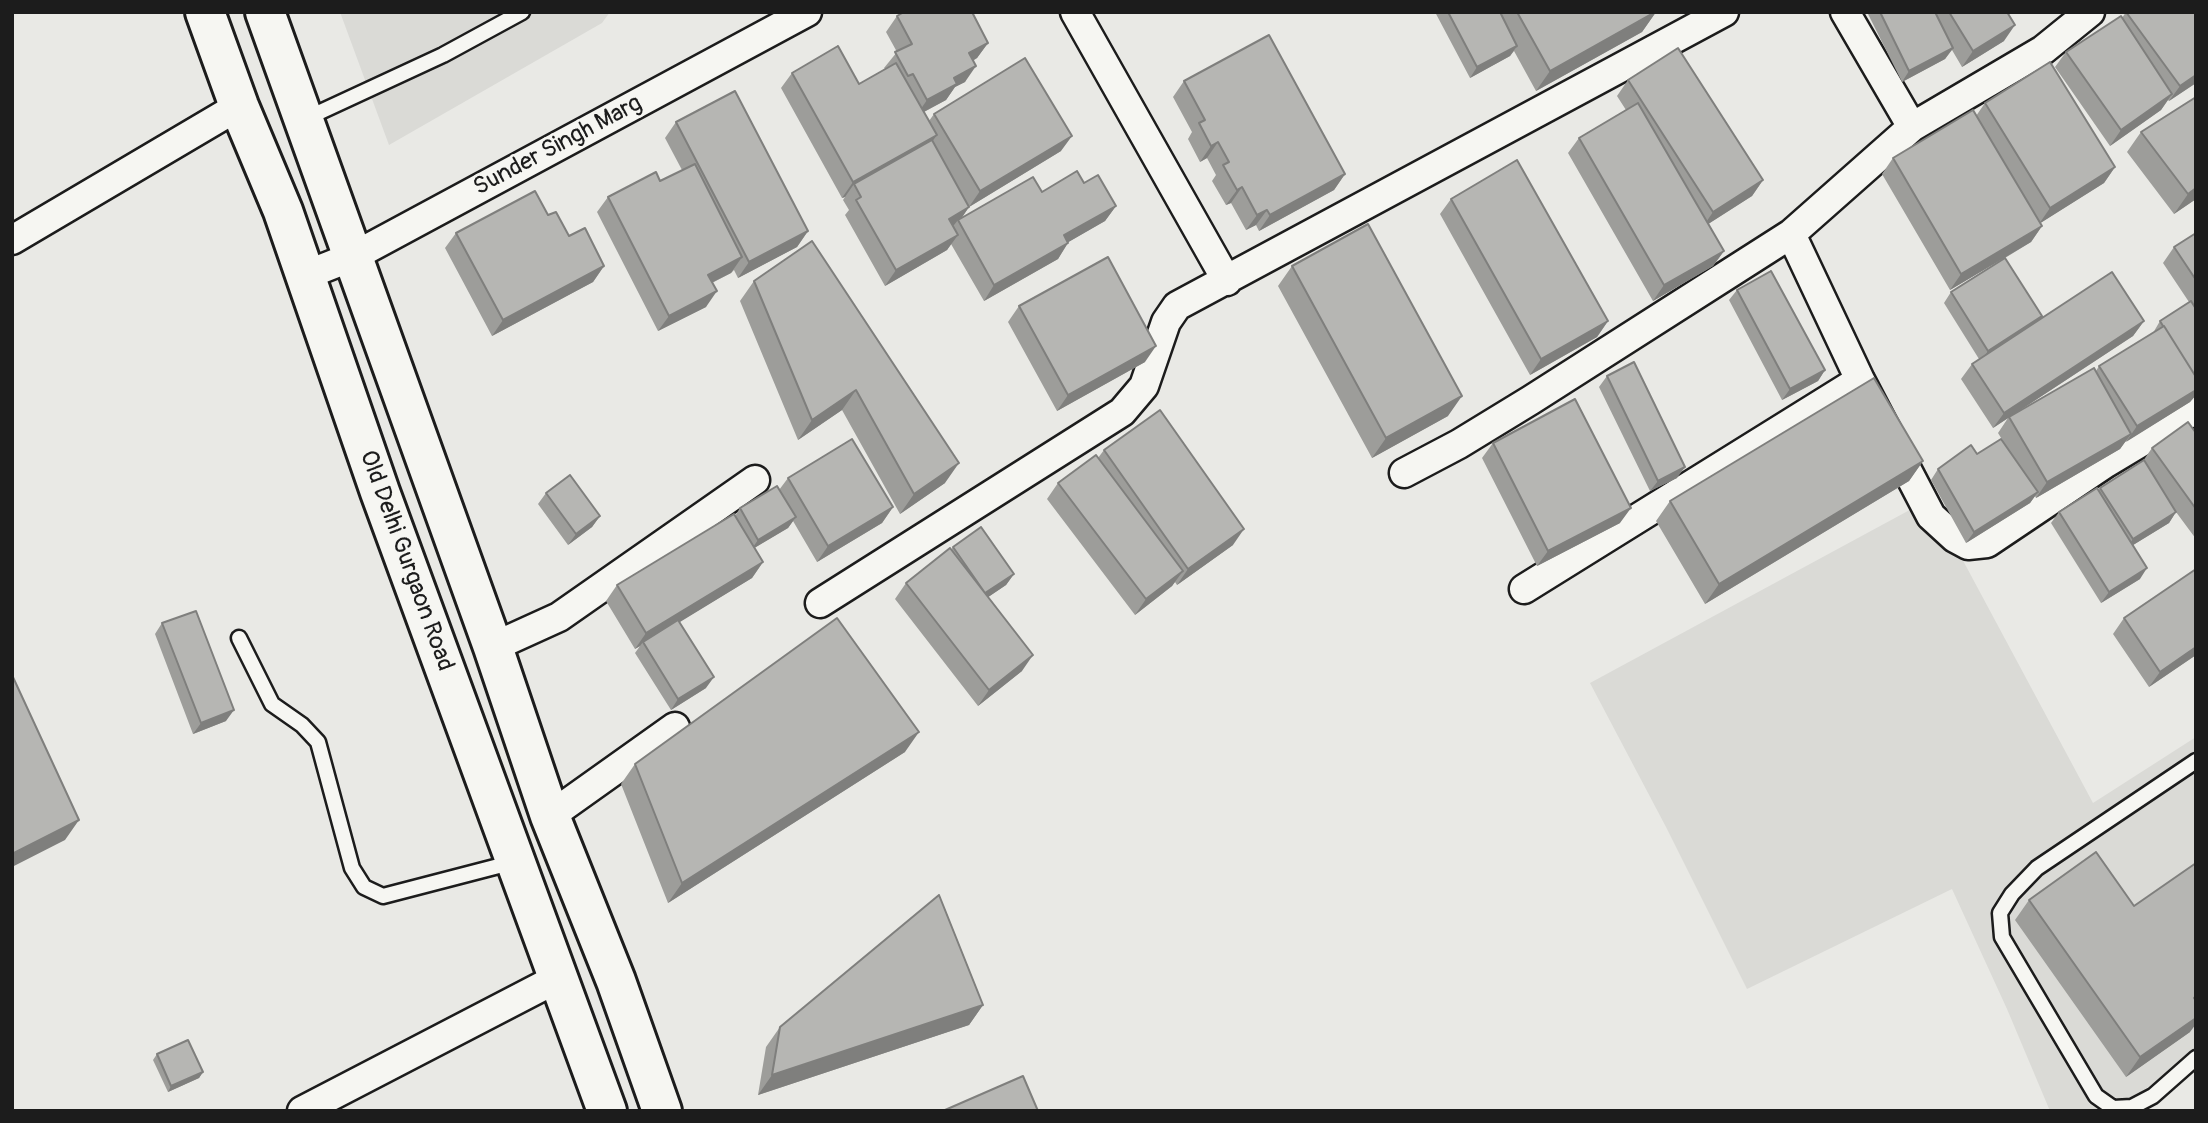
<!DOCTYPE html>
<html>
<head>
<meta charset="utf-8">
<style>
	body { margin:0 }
	#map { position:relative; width:2208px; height:1123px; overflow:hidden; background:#e9e9e5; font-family:Pangolin,sans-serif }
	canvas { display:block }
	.frame { position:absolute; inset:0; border:14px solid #1c1c1c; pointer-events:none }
</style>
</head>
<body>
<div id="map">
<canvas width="2208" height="1123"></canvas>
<div class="frame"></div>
</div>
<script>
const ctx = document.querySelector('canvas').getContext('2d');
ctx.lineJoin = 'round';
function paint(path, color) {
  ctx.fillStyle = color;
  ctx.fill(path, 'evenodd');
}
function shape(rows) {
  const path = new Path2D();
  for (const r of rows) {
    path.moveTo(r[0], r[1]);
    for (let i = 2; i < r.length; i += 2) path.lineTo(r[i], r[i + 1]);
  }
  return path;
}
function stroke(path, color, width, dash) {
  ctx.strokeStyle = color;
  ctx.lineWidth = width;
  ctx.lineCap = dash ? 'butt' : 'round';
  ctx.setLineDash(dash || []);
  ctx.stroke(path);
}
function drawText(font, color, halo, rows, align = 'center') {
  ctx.font = font + ' Pangolin,sans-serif';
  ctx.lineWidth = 5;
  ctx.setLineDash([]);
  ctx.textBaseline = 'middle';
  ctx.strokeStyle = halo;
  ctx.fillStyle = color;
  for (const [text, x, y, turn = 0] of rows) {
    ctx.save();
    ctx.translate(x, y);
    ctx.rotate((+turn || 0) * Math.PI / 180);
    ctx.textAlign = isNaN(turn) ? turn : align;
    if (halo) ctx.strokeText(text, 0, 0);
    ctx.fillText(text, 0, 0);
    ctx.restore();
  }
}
paint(shape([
	[340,12,610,12,602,23,389,145],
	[1930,499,2093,803,2196,737,2196,1063,2121,1111,2050,1111,2007,1009,1952,889,1747,989,1666,827,1590,683]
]), '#dadad6');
const service = shape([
	[305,119,443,55,522,12],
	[239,638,272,704,302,725,318,742,352,868,364,887,383,896,514,862],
	[2196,761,2037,868,2012,894,2000,913,2002,937,2096,1096,2113,1108,2132,1107,2153,1096,2196,1058]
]);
const minor = shape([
	[1075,12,1227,281],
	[1845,12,1912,127],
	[1791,234,1860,380,1931,516,1955,538,1968,545,1987,543,2106,463,2196,409],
	[12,240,239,106],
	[306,275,354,256,807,12],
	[1404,473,1459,444,1531,400,1791,234,1912,127,2043,50,2090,12],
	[1524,589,1860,380],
	[820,603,1122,412,1144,386,1166,322,1177,306,1724,12],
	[493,647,559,617,755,480],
	[550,816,675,727],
	[302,1111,558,978]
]);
const secondary = shape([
	[205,12,239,106,283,211,380,492,607,1111],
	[265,12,493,647,550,816,616,981,662,1111]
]);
stroke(service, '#1c1c1c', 19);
stroke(minor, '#1c1c1c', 33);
stroke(secondary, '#1c1c1c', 44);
stroke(service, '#f6f6f2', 14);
stroke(minor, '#f6f6f2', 28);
stroke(secondary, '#f6f6f2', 38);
paint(shape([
	[1435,12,1656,12,1642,32,1536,91,1514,51,1510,56,1470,78],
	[1867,12,2007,12,2004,41,1962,67,1952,50,1945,59,1902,82],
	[2126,12,2196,83,2169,101,2168,100,2161,110,2110,146,2055,67,2066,52,2122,18],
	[897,16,988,43,977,58,973,61,965,82,955,87,946,100,924,112,929,121,934,114,1061,151,969,207,961,218,1042,192,1084,183,1116,206,1105,221,1068,242,1058,259,984,301,951,244,947,250,885,286,845,215,849,210,843,200,845,197,842,198,781,88,792,73,859,84,885,69,884,68,897,52,886,32],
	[1628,80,1763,180,1752,196,1708,224,1724,251,1713,266,1653,301,1568,153,1579,138,1626,110,1617,96],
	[1184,81,1345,174,1334,190,1259,231,1256,225,1246,230,1231,203,1226,205,1212,181,1216,175,1207,158,1200,162,1188,139,1192,132,1173,97],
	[1985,103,2115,167,2104,183,2040,223,2042,226,2031,242,2005,258,2042,316,2039,320,2144,321,2133,336,2016,413,2096,371,2099,366,2153,333,2160,321,2189,302,2163,263,2174,247,2196,233,2196,395,2190,402,2125,442,2120,449,2036,498,2035,496,2030,503,1966,543,1931,480,1938,469,1977,454,2003,441,1998,433,2008,418,1993,428,1961,379,1972,364,1979,359,1944,303,1951,292,2002,259,1950,290,1882,174,1893,158,1976,116],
	[676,122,808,231,797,247,738,278,734,270,731,273,712,283,706,307,658,331,597,212,608,197,660,181,682,170,665,138],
	[2141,132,2196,199,2174,214,2127,152],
	[1451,199,1608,321,1597,337,1530,375,1440,214],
	[548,215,569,236,604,266,593,282,492,336,445,248,456,233],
	[1292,266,1448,416,1372,458,1278,286],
	[754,281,945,483,900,514,842,410,798,440,740,301],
	[1737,290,1825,370,1818,381,1782,400,1729,300],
	[1019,306,1145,362,1057,411,1008,322],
	[1607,376,1677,478,1650,491,1599,387],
	[2196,433,2196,539,2176,512,2169,523,2133,545,2140,579,2101,603,2051,523,2059,512,2098,491,2100,488,2143,461,2152,448],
	[1493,443,1620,523,1537,566,1482,458],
	[1104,450,1233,545,1177,585,1175,582,1172,586,1135,615,1047,499,1058,483,1098,458],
	[1923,461,1909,481,1705,604,1656,521,1670,501],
	[788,478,893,507,882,523,817,562,793,521,788,528,754,548,763,562,752,578,679,622,706,688,671,710,635,653,640,646,635,649,606,601,617,585,735,516,740,508,779,490],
	[546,493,600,516,592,527,568,545,538,504],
	[953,547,1014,574,1006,585,988,597,1022,671,978,706,895,599,906,583,951,550],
	[2124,618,2196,655,2149,687,2113,634],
	[162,623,226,721,193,734,155,634],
	[905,752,668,903,621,784,635,764],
	[2029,900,2134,906,2190,1032,2126,1077,2015,920],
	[983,1005,969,1025,758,1095,766,1047,780,1027],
	[157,1054,203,1072,199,1078,168,1092,153,1060]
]), '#9d9d9a');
paint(shape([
	[1656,12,1642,32,1536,91,1550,71],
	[2015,25,2004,41,1962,67,1973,51],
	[988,43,977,58,958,68,969,53],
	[1517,46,1510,56,1470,78,1477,67],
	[1953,48,1945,59,1902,82,1909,71],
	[976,66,965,82,955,87,946,100,916,116,927,100,954,78],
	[2196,75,2196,83,2169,101,2180,86],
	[2172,94,2161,110,2110,146,2121,130],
	[937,135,926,150,854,184,845,197,842,198,853,182],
	[1072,136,1061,151,969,207,980,191],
	[1218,142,1207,158,1200,162,1211,146],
	[2115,167,2104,183,2039,224,2050,208],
	[1345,174,1334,190,1259,231,1270,215],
	[1763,180,1752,196,1702,228,1713,212],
	[1242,187,1231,203,1226,205,1237,190],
	[2196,188,2196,199,2174,214,2188,194],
	[1116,206,1105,221,1053,251,1064,235],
	[969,207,959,222,958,220,954,225,938,234,949,219],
	[1267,210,1256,225,1246,230,1257,215],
	[2042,226,2031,242,1950,290,1961,274],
	[808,231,797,247,738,278,749,262],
	[958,235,947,250,885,286,896,270],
	[1068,243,1058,259,984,301,994,285],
	[1724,251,1713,266,1653,301,1664,285],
	[742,257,731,273,697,290,708,275],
	[604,266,593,282,492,336,503,320],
	[717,291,706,307,658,331,669,316],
	[2042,316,2034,327,1981,361,1988,351],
	[1608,321,1597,337,1530,375,1541,359],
	[2144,321,2133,336,1993,428,2004,413],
	[1156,346,1145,362,1057,411,1068,395],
	[1825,370,1818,381,1782,400,1790,389],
	[856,390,842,410,798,440,812,420],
	[2196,390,2196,395,2190,402,2126,442,2137,426],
	[1462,396,1448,416,1372,458,1386,438],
	[2131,434,2120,449,2036,498,2047,482],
	[1923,461,1909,481,1705,604,1719,584],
	[959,463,945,483,900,514,914,494],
	[1685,467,1677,478,1650,491,1658,481],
	[2038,492,2030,503,1966,543,1974,532],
	[893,507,882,523,817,562,828,546],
	[1631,508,1620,523,1537,566,1548,551],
	[2176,512,2169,523,2125,550,2133,539],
	[600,516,592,527,568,545,576,534],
	[796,517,788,528,751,550,758,540],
	[1244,529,1233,545,1177,585,1188,569],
	[763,562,752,578,644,644,643,642,640,646,635,649,646,633],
	[2147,568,2140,579,2101,603,2109,592],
	[1183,571,1172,586,1135,615,1146,599],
	[1014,574,1006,585,978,604,985,593],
	[2196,647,2196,655,2149,687,2160,672],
	[1033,655,1022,671,978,706,989,690],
	[714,677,706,688,671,710,678,699],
	[234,710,226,721,193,734,201,723],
	[919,732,905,752,668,903,682,883],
	[79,820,65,840,12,867,12,854],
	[983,1005,969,1025,758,1095,772,1075],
	[2196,1018,2196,1024,2190,1032,2126,1077,2140,1057],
	[203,1072,199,1078,168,1092,171,1086]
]), '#7f7f7d');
const building = shape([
	[904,12,972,12,988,43,969,53,976,66,954,78,957,84,927,100,913,74,908,76,895,52,912,44,897,16,904,12],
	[1448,12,1500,12,1517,46,1477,67,1448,12],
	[1517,12,1655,12,1550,71,1517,12],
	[1880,12,1935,12,1953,48,1909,71,1880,12],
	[1949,12,2007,12,2015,25,1973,51,1949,12],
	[2126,12,2196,12,2196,75,2180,86,2126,12],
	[2121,16,2172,94,2121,130,2066,52,2121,16],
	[1269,35,1345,174,1270,215,1267,210,1257,215,1242,187,1237,190,1223,165,1229,162,1218,142,1211,146,1199,123,1205,120,1184,81,1269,35],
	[838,46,859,84,896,63,937,135,853,182,792,73,838,46],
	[1678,48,1763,180,1713,212,1628,80,1678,48],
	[1025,58,1072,136,980,191,934,114,1025,58],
	[2050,62,2115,167,2050,208,1985,103,2050,62],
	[735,91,808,231,749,262,676,122,735,91],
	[2196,97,2196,188,2188,194,2141,132,2196,97],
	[1638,103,1724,251,1664,285,1579,138,1638,103],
	[1973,110,2042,226,1961,274,1893,158,1973,110],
	[932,140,969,207,949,219,958,235,896,270,856,200,861,197,854,184,932,140],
	[1517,160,1608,321,1541,359,1451,199,1517,160],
	[695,164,742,257,708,275,717,291,669,316,608,197,656,172,660,181,695,164],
	[1077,171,1084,183,1098,175,1116,206,1064,235,1068,243,994,285,958,220,1033,177,1042,192,1077,171],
	[535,191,548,215,556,212,569,236,585,228,604,266,503,320,456,233,535,191],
	[1368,224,1462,396,1386,438,1292,266,1368,224],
	[2196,233,2196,280,2174,247,2196,233],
	[812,241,959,463,914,494,856,390,812,420,754,281,812,241],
	[1108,257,1156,346,1068,395,1019,306,1108,257],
	[2005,258,2042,316,1988,351,1951,292,2005,258],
	[1771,271,1825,370,1790,389,1737,290,1771,271],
	[2112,272,2144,321,2004,413,1972,364,2112,272],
	[2191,301,2196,309,2196,377,2164,326,2163,326,2160,321,2191,301],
	[2164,326,2196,377,2196,390,2137,426,2099,366,2164,326],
	[1634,362,1685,467,1658,481,1607,376,1634,362],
	[2094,368,2131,434,2047,482,2009,417,2094,368],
	[1874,378,1923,461,1719,584,1670,501,1874,378],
	[1575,399,1631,508,1548,551,1493,443,1575,399],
	[1160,410,1244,529,1188,569,1104,450,1160,410],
	[2188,422,2196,433,2196,509,2152,448,2188,422],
	[852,439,893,507,828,546,788,478,852,439],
	[2001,439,2038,492,1974,532,1938,469,1971,445,1977,454,2001,439],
	[1096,455,1183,571,1146,599,1058,483,1096,455],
	[2144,460,2176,512,2133,539,2100,488,2144,460],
	[570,475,600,516,576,534,546,493,570,475],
	[777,486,796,517,758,540,740,508,777,486],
	[2097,488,2147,568,2109,592,2059,512,2097,488],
	[734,514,763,562,646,633,617,585,734,514],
	[981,527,1014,574,985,593,953,547,981,527],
	[950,548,1033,655,989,690,906,583,950,548],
	[2196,569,2196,647,2160,672,2124,618,2196,569],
	[196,611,234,710,201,723,162,623,196,611],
	[837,618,919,732,682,883,635,764,837,618],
	[678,620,714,677,678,699,643,642,678,620],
	[12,675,79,820,12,854,12,675],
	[2096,852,2134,906,2196,863,2196,996,2194,998,2196,1001,2196,1018,2140,1057,2029,900,2096,852],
	[939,895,983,1005,772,1075,780,1027,939,895],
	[188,1040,203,1072,171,1086,157,1054,188,1040],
	[1023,1076,1038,1111,946,1111,945,1110,1023,1076]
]);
paint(building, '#b6b6b3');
stroke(building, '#7f7f7d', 2);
drawText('24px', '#1c1c1c', '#f6f6f2', [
	["Sunder Singh Marg",558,146,-28],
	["Old Delhi Gurgaon Road",406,561,70]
]);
</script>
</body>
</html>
